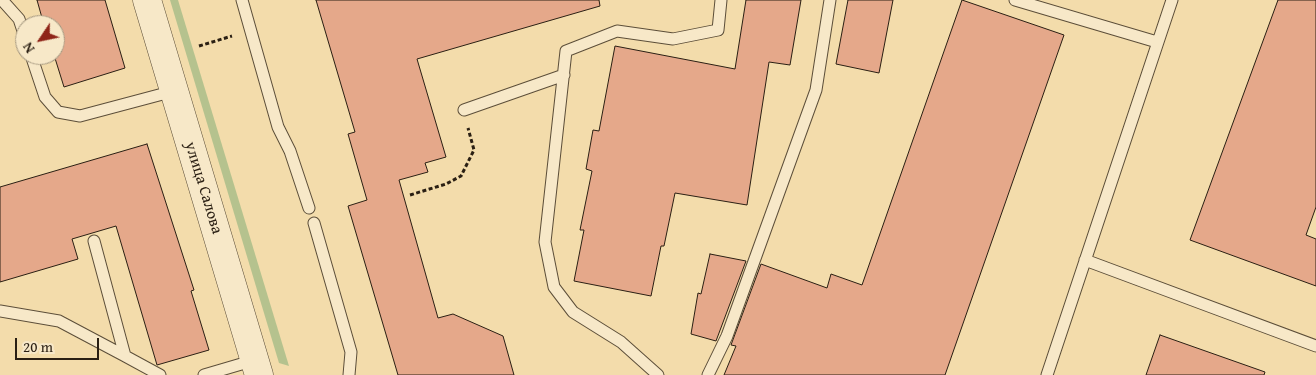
<!DOCTYPE html>
<html>
<head>
<meta charset="utf-8">
<style>
	body { margin:0 }
	#map { position:relative; width:1316px; height:375px; overflow:hidden; background:#f3dcab; font-family:"Gentium Book Plus",serif }
	canvas { display:block }
	.north { position:absolute; left:15px; top:15px; width:50px; height:50px; box-sizing:border-box; background:#f7e8c8; border:1px solid #a59880; border-radius:50%; rotate:236deg; font-size:14px; font-weight:700; line-height:20px; text-align:center; color:#2a1f13 }
	.north::after { content:''; display:block; margin:auto; width:18px; height:22px; background:#8f2418; clip-path:polygon(50% 0,100% 100%,50% 72%,0 100%) }
	.scale { position:absolute; left:15px; top:338px; width:84px; height:22px; box-sizing:border-box; border:2px solid #2a1f13; border-top:0; padding-left:6px; font-size:15px; line-height:18px; white-space:nowrap; color:#2a1f13; -webkit-text-stroke:4px #f7e8c8; paint-order:stroke }
</style>
</head>
<body>
<div id="map">
<canvas width="1316" height="375"></canvas>
<div class="north">N</div>
<div class="scale">20 m</div>
</div>
<script>
const ctx = document.querySelector('canvas').getContext('2d');
ctx.lineJoin = 'round';
function paint(path, color) {
  ctx.fillStyle = color;
  ctx.fill(path, 'evenodd');
}
function shape(rows) {
  const path = new Path2D();
  for (const r of rows) {
    path.moveTo(r[0], r[1]);
    for (let i = 2; i < r.length; i += 2) path.lineTo(r[i], r[i + 1]);
  }
  return path;
}
function stroke(path, color, width, dash) {
  ctx.strokeStyle = color;
  ctx.lineWidth = width;
  ctx.lineCap = dash ? 'butt' : 'round';
  ctx.setLineDash(dash || []);
  ctx.stroke(path);
}
function drawText(font, color, halo, rows, align = 'center') {
  ctx.font = font + ' "Gentium Book Plus",serif';
  ctx.lineWidth = 4;
  ctx.setLineDash([]);
  ctx.textBaseline = 'middle';
  ctx.strokeStyle = halo;
  ctx.fillStyle = color;
  for (const [text, x, y, turn = 0] of rows) {
    ctx.save();
    ctx.translate(x, y);
    ctx.rotate((+turn || 0) * Math.PI / 180);
    ctx.textAlign = isNaN(turn) ? turn : align;
    if (halo) ctx.strokeText(text, 0, 0);
    ctx.fillText(text, 0, 0);
    ctx.restore();
  }
}
paint(shape([
	[170,0,178,0,289,366,279,363]
]), '#b5c28e');
const building = shape([
	[37,0,105,0,125,68,64,87,54,55,55,25,44,25,37,0],
	[316,0,599,0,600,6,417,59,446,157,425,163,428,172,399,180,438,318,453,314,503,336,514,375,398,375,348,206,367,200,348,134,355,132,316,0],
	[746,0,801,0,790,65,769,62,747,205,675,193,664,246,661,246,651,296,574,281,584,230,580,230,592,171,586,169,593,130,599,131,615,46,735,69,746,0],
	[848,0,893,0,879,73,836,64,848,0],
	[962,0,1064,35,945,375,724,375,736,346,731,345,761,264,827,288,831,274,862,285,962,0],
	[1278,0,1316,0,1316,207,1306,235,1316,239,1316,286,1190,240,1278,0],
	[147,144,194,290,191,291,209,350,157,365,116,226,72,239,78,259,0,282,0,187,147,144],
	[710,254,746,261,716,341,691,334,698,293,701,294,710,254],
	[1160,335,1265,372,1264,375,1146,375,1160,335]
]);
paint(building, '#e5a88a');
stroke(building, '#2a1f13', 1);
const service = shape([
	[2,0,19,19,25,37],
	[242,0,278,127,290,151,309,208],
	[1015,0,1157,42],
	[31,55,45,97,58,112,80,116,174,91],
	[464,110,564,75],
	[314,223,351,352,349,375],
	[94,241,125,356,160,375],
	[1085,260,1316,346],
	[0,311,59,321,125,356],
	[204,375,255,360],
	[658,375,621,342,573,312,554,287,545,242,566,51,617,31,673,39,718,30,721,0],
	[708,375,727,336,816,90,830,0],
	[1047,375,1172,0]
]);
const tertiary = shape([
	[147,0,259,375]
]);
stroke(service, '#5c4e39', 13);
stroke(tertiary, '#5c4e39', 29);
stroke(shape([
	[199,46,232,36],
	[410,195,446,184,461,176,474,150,468,128]
]), '#2a1f13', 3, [4, 2.5]);
stroke(service, '#f7e8c8', 11);
stroke(tertiary, '#f7e8c8', 28);
drawText('16px', '#2a1f13', '#f7e8c8', [
	["улица Салова",203,188,73]
]);
</script>
</body>
</html>
